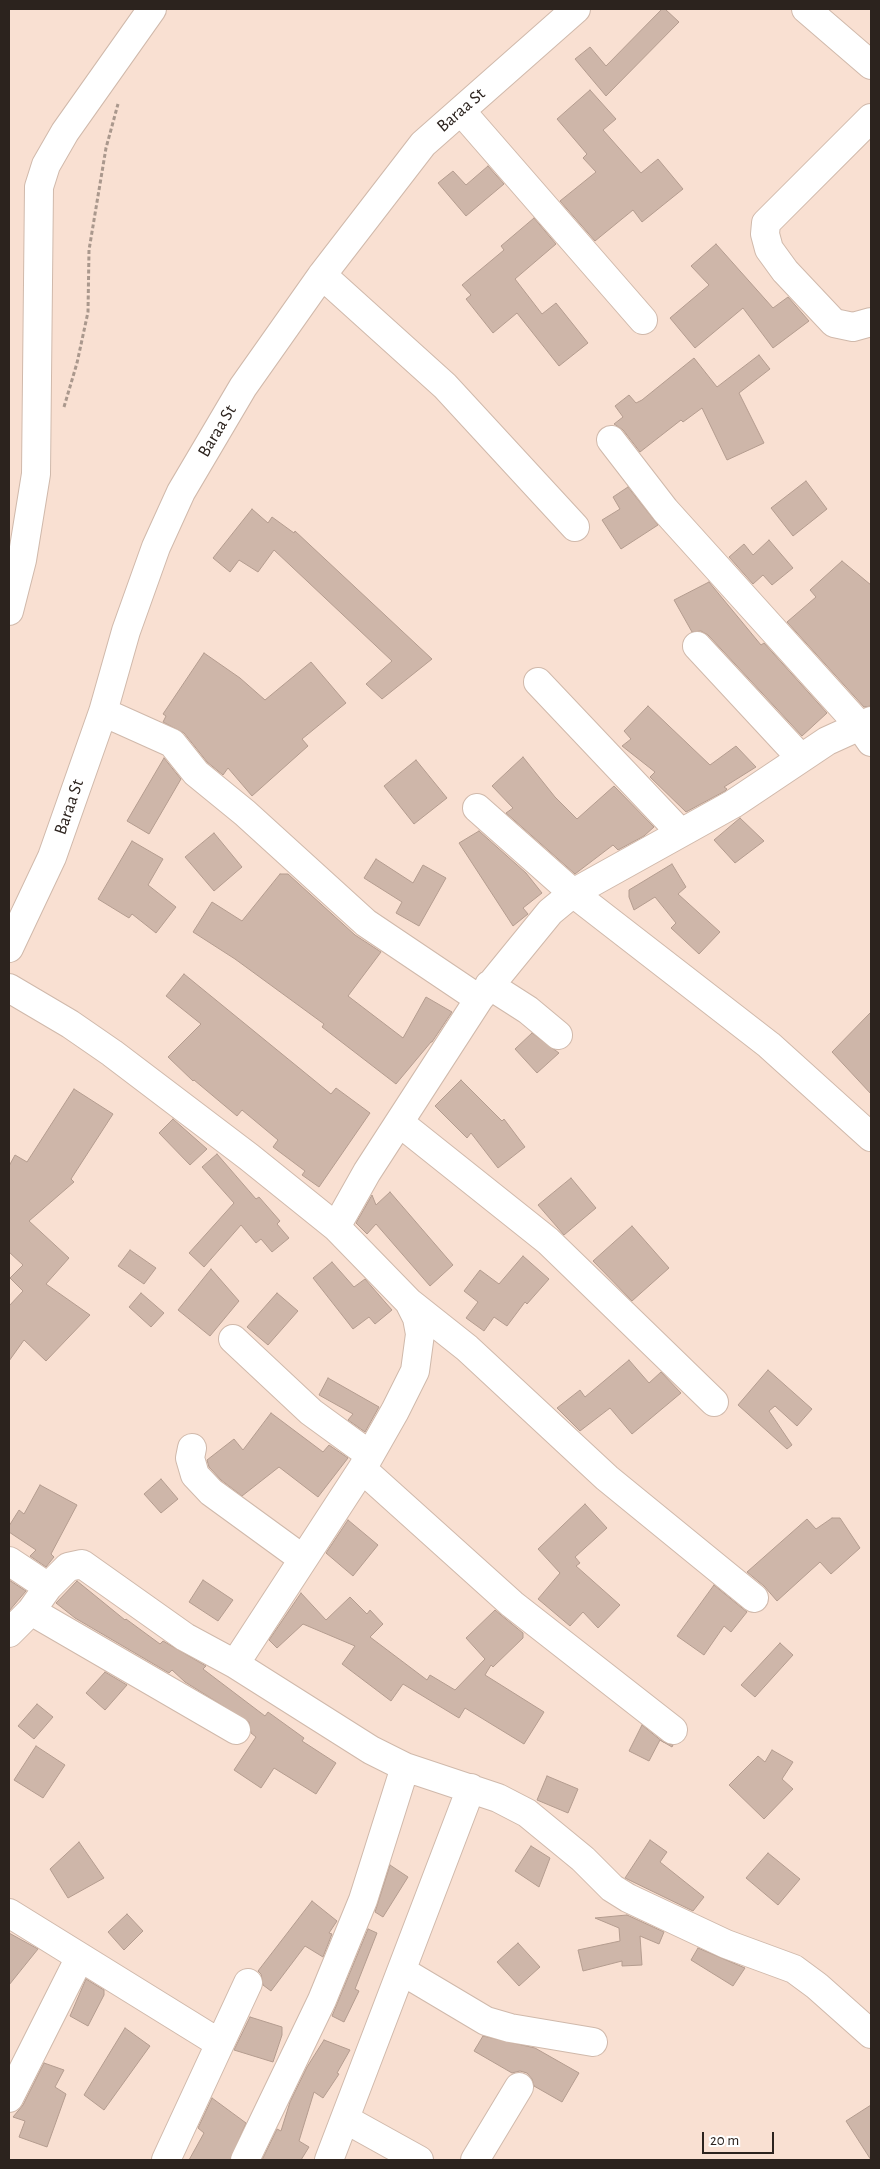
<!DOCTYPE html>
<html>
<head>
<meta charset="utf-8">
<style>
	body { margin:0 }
	#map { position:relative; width:880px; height:2169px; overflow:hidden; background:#f9e0d2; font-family:"Alegreya Sans",sans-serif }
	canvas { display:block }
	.frame { position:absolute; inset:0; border:10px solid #2c231e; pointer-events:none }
	.scale { position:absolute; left:702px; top:2132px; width:72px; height:22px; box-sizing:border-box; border:2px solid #2c231e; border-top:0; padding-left:6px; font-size:15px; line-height:18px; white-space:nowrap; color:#2c231e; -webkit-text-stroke:4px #fff; paint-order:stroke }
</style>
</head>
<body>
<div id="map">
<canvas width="880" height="2169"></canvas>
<div class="frame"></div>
<div class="scale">20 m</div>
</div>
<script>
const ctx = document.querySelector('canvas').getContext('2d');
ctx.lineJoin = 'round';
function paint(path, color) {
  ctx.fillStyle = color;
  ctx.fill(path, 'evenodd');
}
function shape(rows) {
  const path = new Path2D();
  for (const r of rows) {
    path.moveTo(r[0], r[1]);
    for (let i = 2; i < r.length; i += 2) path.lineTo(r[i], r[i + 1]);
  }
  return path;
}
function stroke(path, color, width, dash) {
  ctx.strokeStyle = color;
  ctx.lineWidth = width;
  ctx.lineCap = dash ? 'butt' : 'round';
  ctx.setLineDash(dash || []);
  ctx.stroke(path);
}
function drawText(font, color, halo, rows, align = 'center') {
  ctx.font = font + ' "Alegreya Sans",sans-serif';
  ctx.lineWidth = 4;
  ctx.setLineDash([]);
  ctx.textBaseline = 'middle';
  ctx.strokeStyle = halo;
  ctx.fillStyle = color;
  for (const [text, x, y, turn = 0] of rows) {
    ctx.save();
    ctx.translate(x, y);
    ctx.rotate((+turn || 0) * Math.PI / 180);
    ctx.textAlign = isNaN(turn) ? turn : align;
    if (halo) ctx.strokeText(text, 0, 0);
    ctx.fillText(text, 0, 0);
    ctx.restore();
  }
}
const building = shape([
	[662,9,665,9,679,22,606,96,575,59,590,47,606,66,662,9],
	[590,90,616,119,603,130,641,173,658,159,683,189,642,222,633,210,595,241,560,201,596,172,583,158,587,154,557,119,590,90],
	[488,166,504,184,466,216,438,183,453,171,466,185,488,166],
	[534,218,556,244,515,279,542,314,556,303,588,343,559,366,517,313,493,333,466,299,471,295,462,285,504,250,501,246,534,218],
	[716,244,773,308,788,297,809,321,773,348,743,308,695,348,670,318,709,285,691,266,716,244],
	[759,355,770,369,739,393,764,443,727,460,702,408,683,422,681,420,640,452,623,430,614,424,623,417,615,406,629,395,636,403,642,400,694,358,717,387,759,355],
	[806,481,827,509,793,536,771,508,806,481],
	[628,487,658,525,621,549,602,520,620,509,613,497,628,487],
	[252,509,268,523,272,517,294,533,295,531,432,659,382,699,366,684,392,661,274,550,258,572,239,560,230,572,213,558,252,509],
	[769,540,793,568,772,585,763,575,753,584,729,557,744,544,753,555,769,540],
	[842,561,871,585,871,706,864,707,787,622,816,597,810,590,842,561],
	[709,582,761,645,764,643,827,713,802,736,708,635,701,631,692,632,674,600,709,582],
	[204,653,240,678,265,700,311,662,346,703,302,739,308,746,252,796,228,768,223,775,207,762,184,733,163,722,166,716,163,714,204,653],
	[648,706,710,765,736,746,756,767,724,787,727,789,725,791,686,812,650,777,655,772,622,746,631,739,624,731,648,706],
	[523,757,555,797,577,819,614,786,654,827,644,836,618,850,613,845,575,874,506,813,513,808,492,786,523,757],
	[164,758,181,779,149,834,127,821,164,758],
	[416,760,447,798,414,824,384,786,416,760],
	[740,818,764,841,735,863,714,840,740,818],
	[479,831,526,873,542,893,523,908,528,914,513,926,459,843,479,831],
	[214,833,242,867,214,891,185,857,214,833],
	[132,841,163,859,148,885,176,907,156,933,132,914,129,918,98,899,132,841],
	[376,859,413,883,423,865,446,878,419,926,396,913,402,902,364,878,376,859],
	[672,864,686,887,678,894,720,932,699,954,671,928,676,923,655,897,634,910,629,897,629,890,672,864],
	[280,874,288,874,355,935,381,952,348,996,403,1038,426,997,452,1012,432,1042,431,1042,396,1084,322,1027,324,1024,235,959,193,932,212,902,242,921,280,874],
	[184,974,331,1094,336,1088,370,1113,319,1187,302,1175,305,1171,273,1147,278,1140,242,1110,237,1116,194,1080,193,1081,168,1057,201,1024,166,996,184,974],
	[871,1012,871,1094,832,1052,871,1012],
	[532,1033,559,1053,537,1073,515,1049,532,1033],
	[461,1080,502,1121,504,1119,525,1147,498,1168,471,1133,467,1138,435,1106,461,1080],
	[74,1089,113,1114,71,1179,74,1182,29,1221,69,1258,46,1284,90,1315,46,1361,24,1340,9,1361,9,1306,23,1291,10,1278,23,1265,9,1252,9,1166,15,1155,27,1162,74,1089],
	[173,1119,207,1149,190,1165,159,1133,173,1119],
	[217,1154,256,1199,259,1197,280,1221,277,1224,289,1238,272,1252,261,1239,256,1243,241,1225,204,1267,189,1253,234,1203,202,1167,217,1154],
	[571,1178,596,1208,564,1235,538,1205,571,1178],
	[390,1192,453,1265,430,1286,376,1224,367,1234,356,1223,372,1195,376,1205,390,1192],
	[632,1226,669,1268,632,1301,593,1261,632,1226],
	[130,1250,156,1268,144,1284,118,1266,130,1250],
	[523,1256,549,1279,527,1304,525,1302,507,1326,494,1317,484,1331,466,1318,478,1302,464,1291,480,1270,499,1284,523,1256],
	[332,1262,354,1287,365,1279,392,1310,375,1324,369,1317,353,1329,313,1278,332,1262],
	[211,1269,239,1301,210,1336,178,1310,211,1269],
	[141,1293,164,1313,151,1327,129,1307,141,1293],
	[277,1293,298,1311,268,1345,247,1327,277,1293],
	[629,1360,649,1383,661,1372,681,1393,632,1434,610,1408,580,1431,557,1408,580,1390,585,1397,629,1360],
	[768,1370,812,1409,797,1426,775,1406,769,1411,792,1445,787,1449,738,1405,768,1370],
	[328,1378,379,1407,365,1432,348,1420,353,1414,319,1395,328,1378],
	[271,1413,323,1452,329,1445,348,1458,318,1497,279,1467,242,1496,221,1480,209,1467,207,1460,234,1439,243,1450,271,1413],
	[161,1479,178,1499,161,1513,144,1494,161,1479],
	[40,1485,77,1505,51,1554,54,1557,46,1567,30,1556,36,1550,9,1532,9,1526,19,1510,24,1514,40,1485],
	[585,1504,607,1528,575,1557,580,1563,576,1566,620,1605,598,1628,583,1612,570,1626,538,1599,560,1573,538,1549,585,1504],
	[832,1518,840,1518,860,1548,831,1574,820,1562,777,1601,764,1586,747,1572,807,1519,816,1529,832,1518],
	[348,1520,378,1545,353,1576,326,1553,348,1520],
	[9,1580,26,1591,9,1611,9,1580],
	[203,1580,233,1600,218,1621,189,1602,203,1580],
	[77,1581,125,1620,126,1619,160,1644,163,1641,206,1666,203,1669,265,1716,268,1712,304,1738,302,1741,336,1763,316,1794,274,1768,261,1788,234,1770,256,1737,251,1733,249,1722,185,1682,172,1670,169,1673,75,1618,56,1603,77,1581],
	[714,1585,747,1612,731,1632,724,1626,704,1655,677,1636,714,1585],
	[301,1593,326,1620,350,1597,367,1614,370,1610,383,1624,370,1637,427,1680,430,1675,455,1690,485,1659,466,1638,495,1610,523,1633,523,1638,493,1667,491,1665,485,1675,544,1712,524,1744,465,1708,459,1718,403,1684,391,1701,342,1664,355,1646,303,1624,277,1648,269,1640,301,1593],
	[780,1643,793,1655,755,1697,741,1685,780,1643],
	[105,1672,127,1685,105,1710,86,1693,105,1672],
	[37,1704,53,1717,34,1739,18,1726,37,1704],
	[642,1725,663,1742,673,1745,672,1747,660,1740,649,1761,629,1751,642,1725],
	[36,1746,65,1765,43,1798,14,1780,36,1746],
	[772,1750,793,1762,782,1779,793,1789,764,1819,729,1785,758,1756,765,1762,772,1750],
	[547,1776,578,1789,568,1813,537,1800,547,1776],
	[650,1840,667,1852,660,1862,704,1897,693,1911,625,1878,650,1840],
	[79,1842,104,1878,68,1898,50,1869,79,1842],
	[531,1846,550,1858,539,1887,515,1871,531,1846],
	[768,1853,800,1879,778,1905,746,1878,768,1853],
	[390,1865,408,1877,383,1917,375,1912,390,1865],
	[312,1901,337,1921,329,1933,332,1934,323,1957,305,1946,271,1991,263,1985,261,1974,258,1971,312,1901],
	[127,1914,143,1931,124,1950,108,1932,127,1914],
	[627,1915,664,1932,659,1944,640,1936,642,1965,622,1966,622,1961,583,1971,578,1950,620,1941,619,1928,595,1918,627,1915],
	[368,1929,377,1933,355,1989,359,1991,344,2022,332,2016,368,1929],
	[9,1933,38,1949,9,1985,9,1933],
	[518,1943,540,1967,519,1986,497,1962,518,1943],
	[698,1948,745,1968,733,1986,691,1960,698,1948],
	[86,1979,104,1990,104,1995,88,2026,70,2016,86,1979],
	[250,2017,282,2027,282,2035,273,2062,234,2050,250,2017],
	[125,2028,150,2046,104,2110,84,2095,125,2028],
	[483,2036,535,2048,579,2073,562,2102,534,2086,532,2079,527,2073,520,2071,512,2073,474,2051,483,2036],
	[324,2040,350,2050,337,2073,339,2074,323,2098,314,2092,299,2141,309,2147,301,2160,262,2160,277,2129,281,2131,290,2102,307,2067,324,2040],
	[44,2063,64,2070,55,2087,66,2094,47,2147,19,2137,25,2121,13,2117,23,2105,44,2063],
	[212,2098,246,2123,230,2160,189,2160,204,2133,198,2128,212,2098],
	[871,2105,871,2160,846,2121,871,2105]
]);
paint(building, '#ceb6a9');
stroke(building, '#b49c8f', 1);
const minor = shape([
	[806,9,871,65],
	[461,111,643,320],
	[871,118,766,223,765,234,769,249,785,271,834,323,853,327,871,322],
	[322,275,445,386,575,527],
	[611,440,665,510,859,725,871,742],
	[9,611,22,560,36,474,39,187,46,165,65,132,152,9],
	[697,646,800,757],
	[538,682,680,832],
	[103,712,172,743,196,773,245,813,366,923,479,999],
	[477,808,573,893,769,1045,871,1137],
	[9,948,52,857,103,712,126,631,156,547,181,492,243,387,322,275,423,144,576,9],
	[489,985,528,1010,558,1035],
	[9,988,70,1024,112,1053,249,1157,336,1227,409,1302,417,1318,420,1334,415,1371,395,1411,362,1469,235,1664],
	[400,1123,548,1241,714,1402],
	[336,1227,367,1172,479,999,550,912,573,893,733,804,827,741,871,721],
	[409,1302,467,1348,607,1478,754,1598],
	[233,1339,311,1412,370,1455],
	[192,1448,190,1458,195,1475,211,1492,303,1559],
	[362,1469,512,1604,673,1730],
	[9,1561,48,1587],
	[31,1611,236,1730],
	[9,1633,31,1611,48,1587,68,1567,82,1564,185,1637,235,1664,371,1750,405,1767,498,1798,527,1813,583,1859,612,1888,628,1898,726,1944,794,1969,817,1986,871,2034],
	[9,1913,219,2043],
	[402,1971,486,2021,510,2028,593,2042],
	[9,2098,80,1957],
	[345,2119,419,2160],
	[166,2160,248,1983],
	[245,2160,322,2000,363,1900,405,1767],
	[329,2160,471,1788],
	[475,2160,519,2087]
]);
stroke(minor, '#d0b9ab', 30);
stroke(shape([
	[64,407,77,363,88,312,89,250,106,148,118,104]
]), '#aa988d', 3, [4, 2.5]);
stroke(minor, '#fff', 28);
drawText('18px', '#2c231e', '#fff', [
	["Baraa St",461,110,-41],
	["Baraa St",217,431,-59],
	["Baraa St",69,807,-71]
]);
</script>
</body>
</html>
